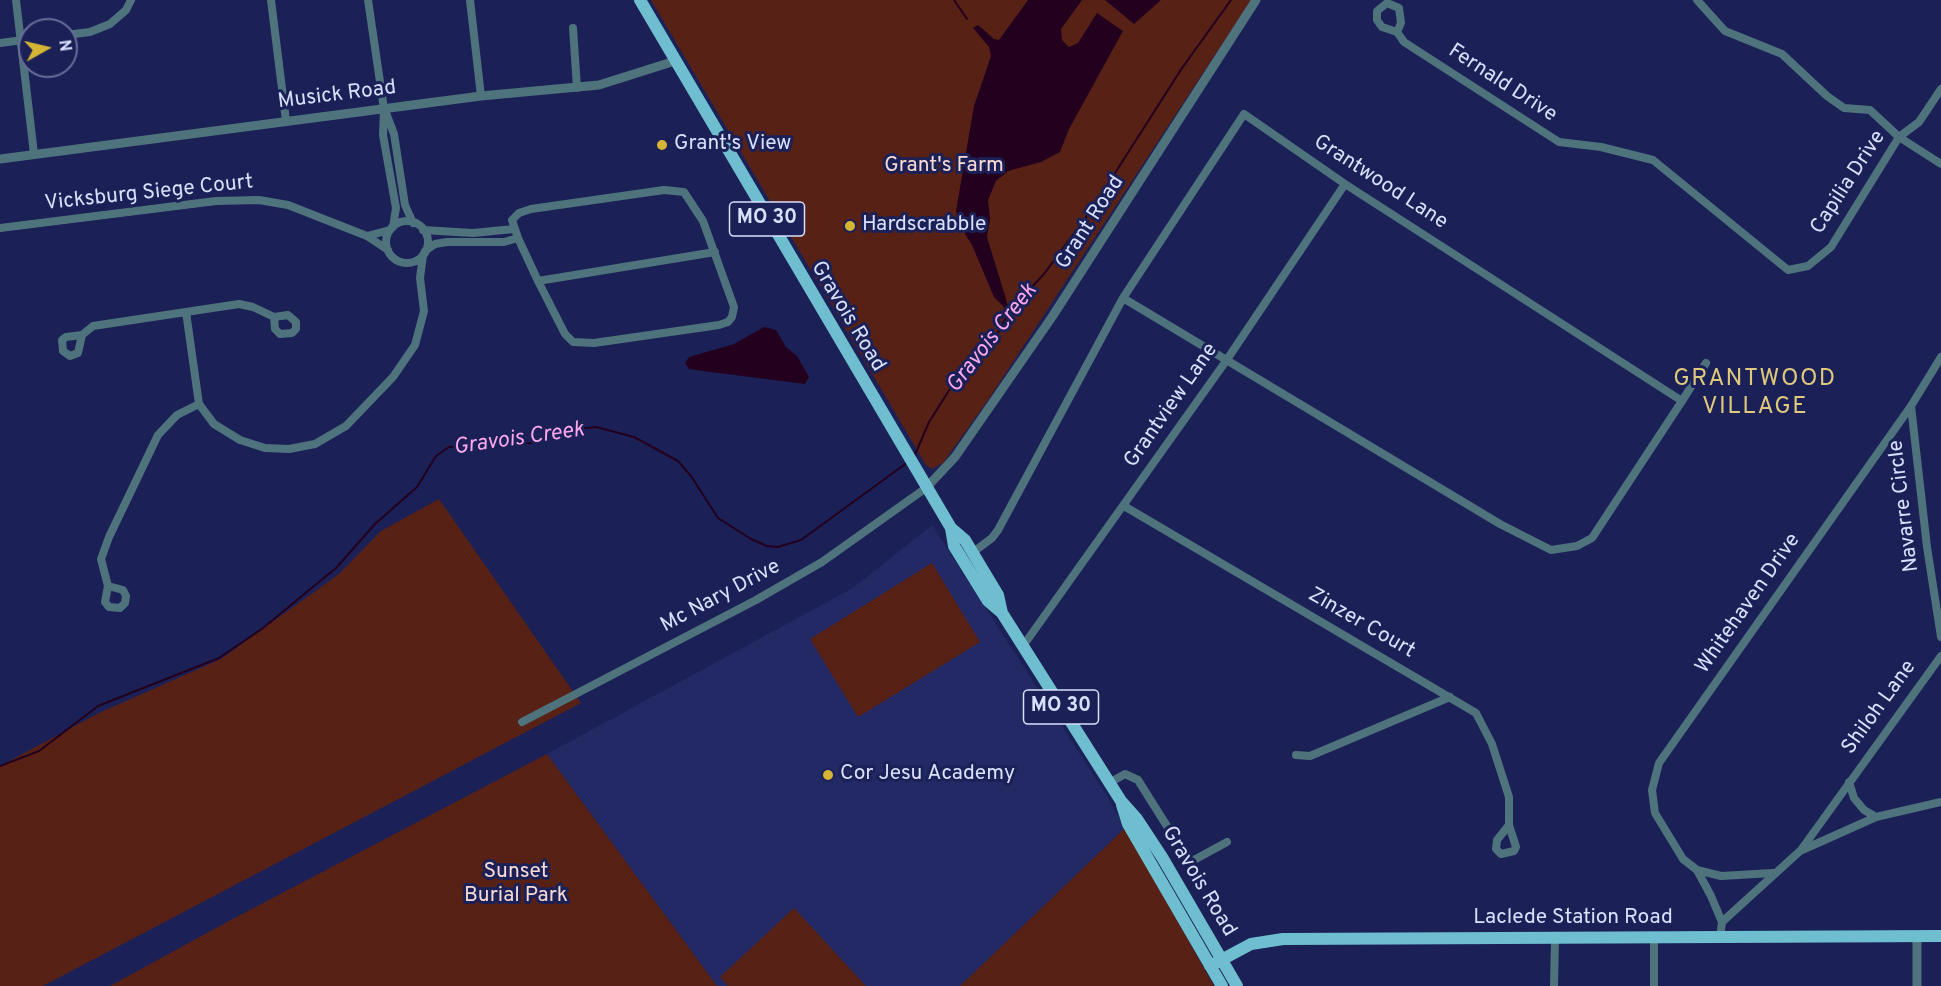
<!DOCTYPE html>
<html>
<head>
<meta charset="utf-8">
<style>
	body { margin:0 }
	#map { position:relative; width:1941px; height:986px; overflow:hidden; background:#1b2157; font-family:Overpass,sans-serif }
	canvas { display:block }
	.north { position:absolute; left:18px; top:18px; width:60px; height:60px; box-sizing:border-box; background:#1b2157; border:2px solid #676d99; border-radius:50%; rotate:82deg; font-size:16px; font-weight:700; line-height:24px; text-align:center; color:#d9e0fc }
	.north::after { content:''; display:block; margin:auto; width:21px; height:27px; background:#d6b534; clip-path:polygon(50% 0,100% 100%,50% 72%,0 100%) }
</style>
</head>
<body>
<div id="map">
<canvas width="1941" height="986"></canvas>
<div class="north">N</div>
</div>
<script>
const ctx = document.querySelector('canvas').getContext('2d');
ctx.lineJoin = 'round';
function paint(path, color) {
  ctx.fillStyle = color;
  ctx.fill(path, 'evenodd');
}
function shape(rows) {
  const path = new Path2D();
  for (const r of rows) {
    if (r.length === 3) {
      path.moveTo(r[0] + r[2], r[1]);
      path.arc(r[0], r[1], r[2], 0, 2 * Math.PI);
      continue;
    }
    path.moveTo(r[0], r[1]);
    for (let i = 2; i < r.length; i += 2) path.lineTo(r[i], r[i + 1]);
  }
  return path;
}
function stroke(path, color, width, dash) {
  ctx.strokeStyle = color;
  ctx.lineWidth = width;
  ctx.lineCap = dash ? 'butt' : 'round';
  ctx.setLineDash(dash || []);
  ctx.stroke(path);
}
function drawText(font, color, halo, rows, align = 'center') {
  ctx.font = font + ' Overpass,sans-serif';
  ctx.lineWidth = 6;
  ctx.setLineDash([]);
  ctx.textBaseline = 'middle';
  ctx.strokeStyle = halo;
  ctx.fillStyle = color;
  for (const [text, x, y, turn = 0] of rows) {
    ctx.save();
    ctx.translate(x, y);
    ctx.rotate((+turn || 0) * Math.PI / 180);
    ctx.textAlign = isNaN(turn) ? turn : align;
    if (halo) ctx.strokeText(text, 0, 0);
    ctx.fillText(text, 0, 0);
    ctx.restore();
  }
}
paint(shape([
	[932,525,1107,796,1125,828,960,986,717,986,547,754,853,588]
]), '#232965');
paint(shape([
	[651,0,1251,0,988,400,943,463,932,469,926,465],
	[439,499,581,703,43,986,0,986,0,766,99,713,221,659,339,574,381,531],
	[932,563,980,642,858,717,810,639],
	[547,754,717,986,110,986,227,922],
	[1125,828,1214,986,960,986],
	[794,908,866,986,728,986,720,977]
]), '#572116');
paint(shape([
	[1028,0,1082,0,1061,29,1062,40,1069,47,1078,43,1097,13,1123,31,1069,129,1060,152,1041,162,1008,171,996,181,988,200,990,219,987,237,1006,299,1008,306,1006,309,994,297,972,245,960,226,956,211,974,106,991,56,989,47,973,28,978,25,994,39,999,40],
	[1105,0,1161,0,1134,24],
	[764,327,776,330,786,347,797,356,809,377,805,384,703,371,689,369,685,363,689,357,734,344]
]), '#23001e');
stroke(shape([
	[954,0,967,19],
	[914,457,929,422,955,381,996,336,1010,311,1044,274,1094,206,1182,68,1231,0],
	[0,766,39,751,98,706,219,658,263,628,336,568,375,524,417,487,436,456,449,447,531,443,575,429,596,427,634,437,678,461,691,476,718,518,751,539,767,546,778,547,801,540,908,462]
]), '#23001e', 2);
stroke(shape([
	[16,0,34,154],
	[271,0,286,121],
	[368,0,384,109,383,135,396,208,393,227],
	[470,0,481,96],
	[1697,0,1725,31,1782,54,1827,96,1844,108,1870,110,1899,137,1941,164],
	[573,28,577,88],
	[1397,32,1401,23,1399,8,1387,3,1377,11,1377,20,1382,27,1397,32,1404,42,1559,142,1601,147,1653,160,1788,270,1808,266,1831,247,1899,137,1919,122,1941,89],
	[66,35,90,32,110,24,126,10,131,0],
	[0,43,30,39],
	[386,113,394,134,405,205,413,223],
	[664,190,684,192,703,221,734,307,732,317,728,322,719,325,594,343,573,342,565,334,538,281,518,238,512,220,519,213,531,209,664,190],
	[407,242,21],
	[0,228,216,201,259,200,288,205,367,236,388,250],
	[423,230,473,233,514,229],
	[367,236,390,230],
	[425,251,435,244,447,242,504,242,518,238],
	[538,281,715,252],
	[186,312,199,404,214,424,240,440,265,448,289,449,315,444,346,426,393,377,415,345,424,311,420,278,423,255],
	[82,335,66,337,62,340,63,351,70,356,78,353,82,335,93,326,239,304,253,307,274,317,288,315,296,322,296,329,292,333,280,334,275,329,274,317],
	[1682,401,1706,363],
	[1911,406,1927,547,1941,637],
	[1124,506,1476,713,1492,744,1509,797,1509,825,1497,840,1496,849,1501,854,1514,851,1516,847,1509,825],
	[972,553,992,538,998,530,1123,298,1244,114,1345,184,1682,401,1592,538,1577,546,1551,550,1500,524,1123,298],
	[108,586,105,602,109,607,120,608,125,603,126,596,123,590,108,586,101,559,109,537,158,435,177,415,199,404],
	[1023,646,1226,361,1345,184],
	[522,722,756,600,822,562,926,488],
	[1296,755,1310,756,1450,697],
	[1849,782,1854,798,1864,810,1876,817],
	[1109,783,1125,774,1138,780,1187,858,1194,860,1227,842],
	[1801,850,1941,656],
	[1697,870,1721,876,1773,873],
	[1722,922,1800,851,1876,817,1941,802],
	[1654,938,1654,986],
	[1720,938,1722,922,1711,896,1697,870,1683,859,1655,813,1652,790,1659,763,1911,406,1941,357],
	[1554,986,1555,938]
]), '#4e737c', 8);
stroke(shape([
	[0,159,481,96,599,85,675,61],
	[926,488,955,457,1052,317,1256,0],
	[1917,986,1917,936]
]), '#4e737c', 9);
stroke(shape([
	[640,0,951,528,954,546,988,601,1002,613],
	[951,528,965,540,998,595,1002,613,1121,801,1137,819,1162,857,1237,986],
	[1122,805,1128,824,1222,986],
	[1210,966,1251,944,1283,939,1941,936]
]), '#6ebed0', 12);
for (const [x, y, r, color] of [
	[662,145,6,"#d6b534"],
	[850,226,6,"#d6b534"],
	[828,775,6,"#d6b534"]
]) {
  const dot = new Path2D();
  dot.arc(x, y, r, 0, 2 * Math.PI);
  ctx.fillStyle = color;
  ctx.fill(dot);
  stroke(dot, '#1b2157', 2);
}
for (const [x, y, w] of [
	[767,219,75],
	[1061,707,75]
]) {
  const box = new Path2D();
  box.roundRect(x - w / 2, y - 17, w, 34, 4.5);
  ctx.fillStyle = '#1b2157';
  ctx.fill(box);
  stroke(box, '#d9e0fc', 1.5);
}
drawText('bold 20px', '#d9e0fc', null, [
	["MO 30",767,219],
	["MO 30",1061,707]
]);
drawText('21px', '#d9e0fc', '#1b2157', [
	["Fernald Drive",1502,84,33],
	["Musick Road",337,96,-7],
	["Grantwood Lane",1380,183,33],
	["Capilia Drive",1849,183,-57],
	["Vicksburg Siege Court",149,194,-6],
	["Grant Road",1091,223,-57],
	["Gravois Road",847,317,59],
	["Grantview Lane",1172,406,-55],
	["Navarre Circle",1905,506,-97],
	["Mc Nary Drive",721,597,-28],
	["Whitehaven Drive",1749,604,-55],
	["Zinzer Court",1361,624,30],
	["Shiloh Lane",1880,708,-54],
	["Gravois Road",1198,882,59],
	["Laclede Station Road",1573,919]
]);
drawText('21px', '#d9e0fc', '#1b2157', [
	["Grant's View",674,145],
	["Hardscrabble",862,226],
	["Cor Jesu Academy",840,775]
], 'left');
drawText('21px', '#f7dad4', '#1b2157', [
	["Grant's Farm",944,167],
	["Sunset",516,873],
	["Burial Park",516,897]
]);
drawText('italic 22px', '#fea8ee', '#1b2157', [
	["Gravois Creek",993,339,-52],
	["Gravois Creek",519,440,-8]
]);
ctx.letterSpacing = '1.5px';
drawText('24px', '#dfc97c', '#1b2157', [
	["GRANTWOOD",1755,380],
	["VILLAGE",1755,408]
]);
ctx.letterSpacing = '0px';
</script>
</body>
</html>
